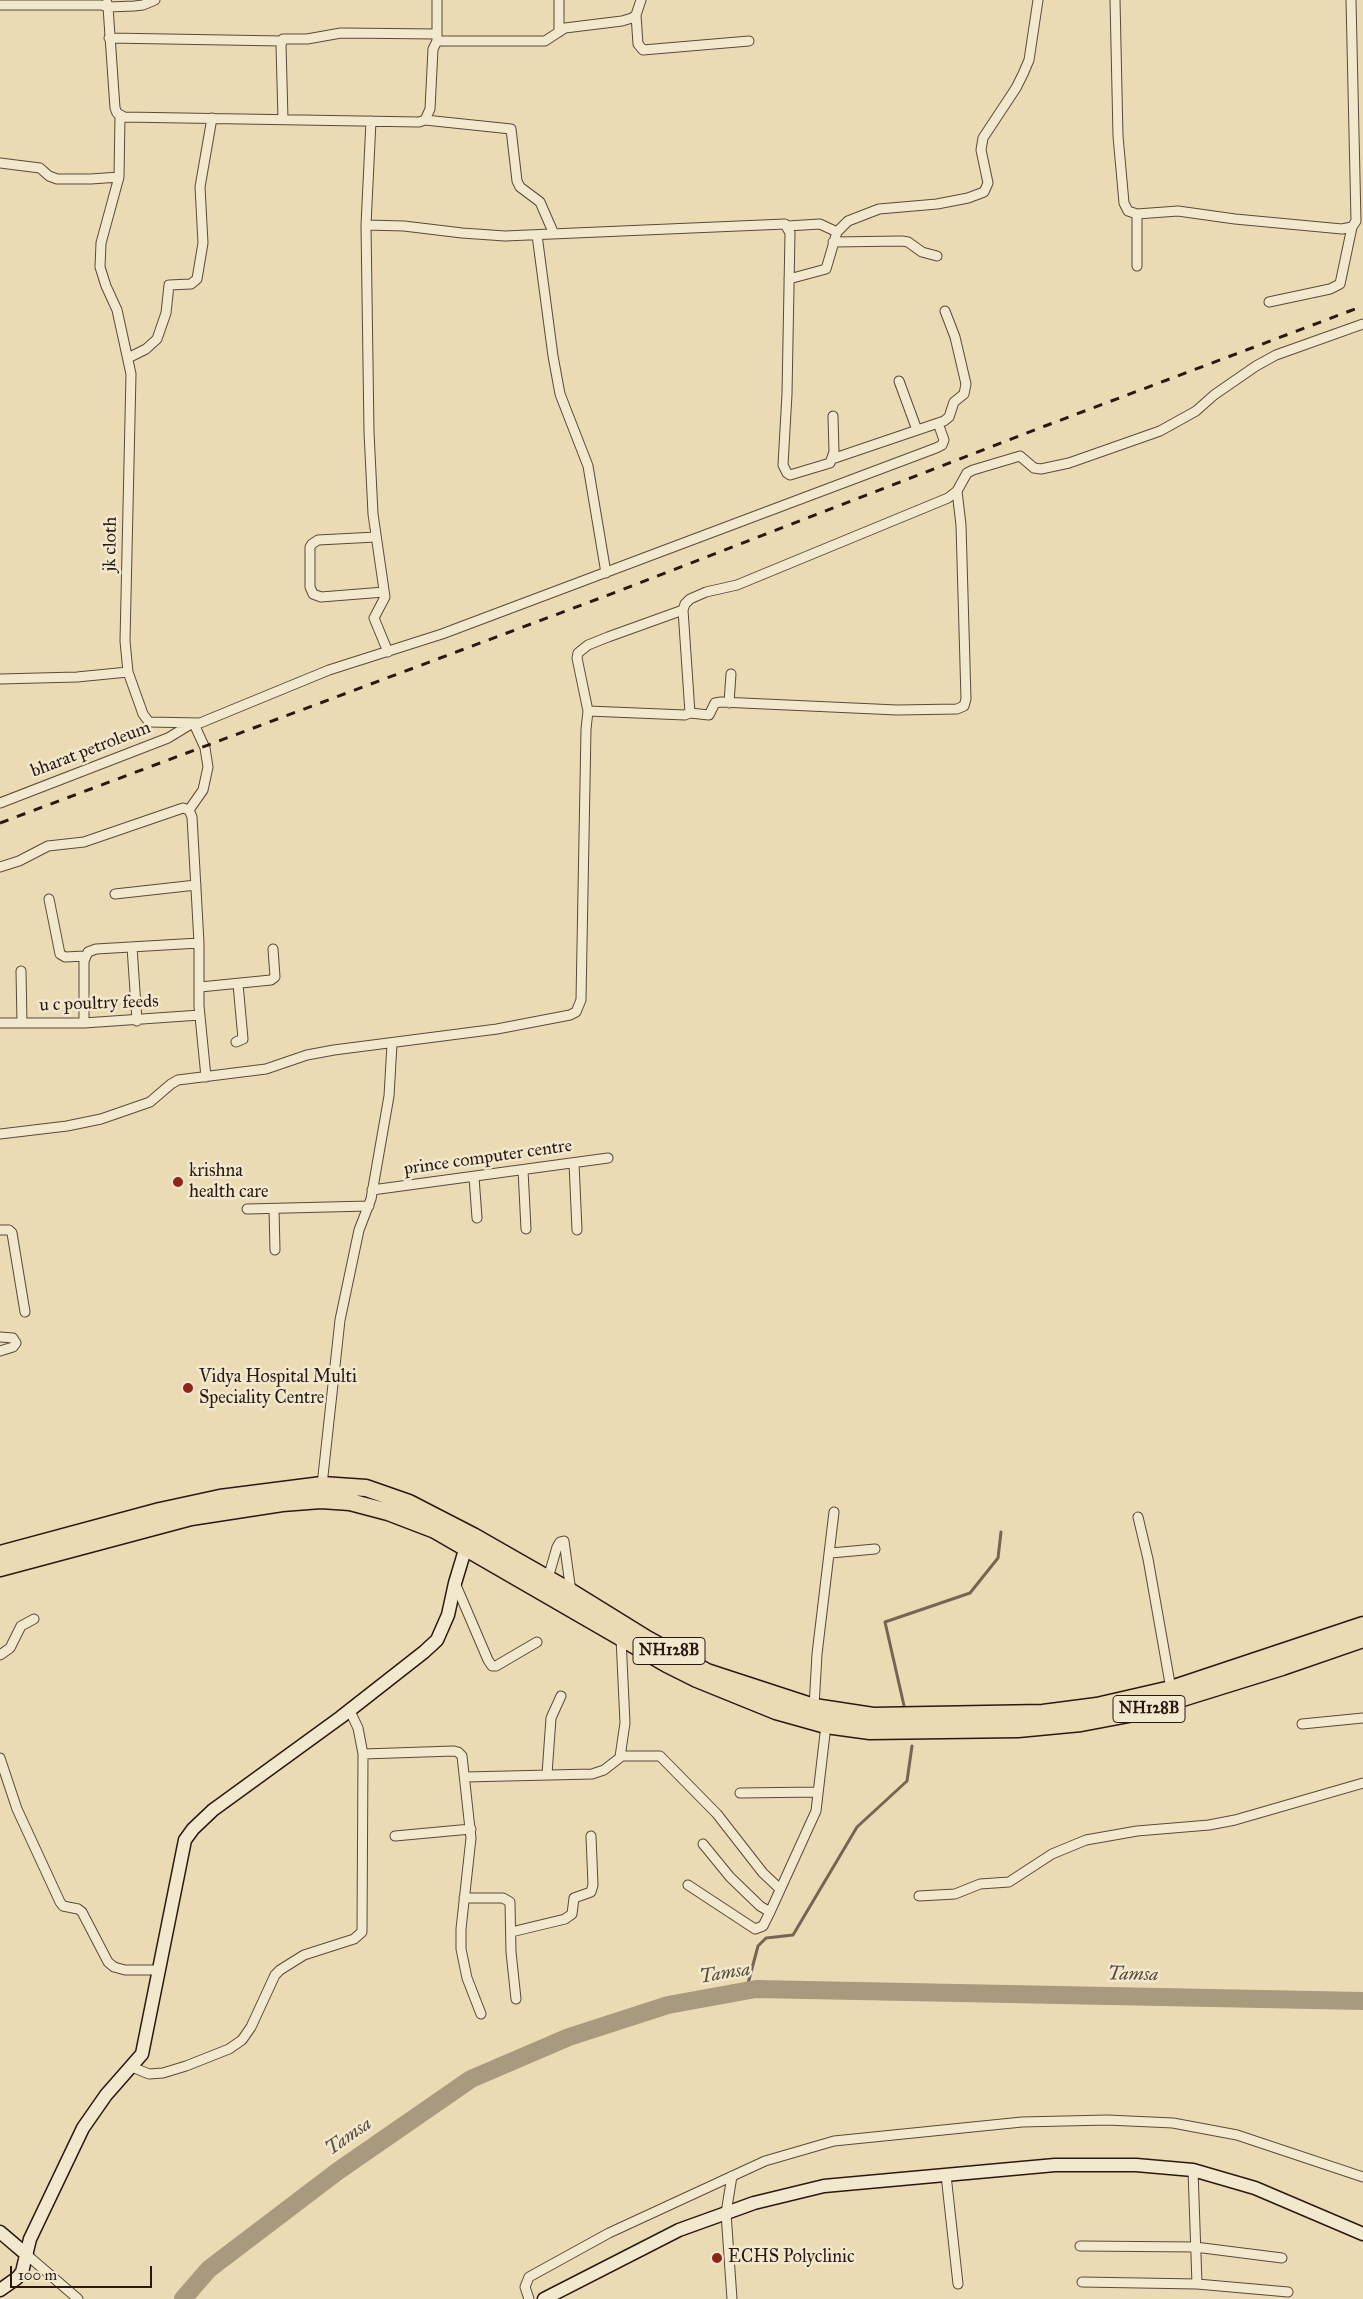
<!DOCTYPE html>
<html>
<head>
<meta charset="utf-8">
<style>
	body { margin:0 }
	#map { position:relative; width:1363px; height:2299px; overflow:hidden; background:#ebdbb4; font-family:"IM FELL Great Primer",serif }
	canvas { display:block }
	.scale { position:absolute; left:10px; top:2266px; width:142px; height:22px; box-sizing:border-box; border:2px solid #2a1811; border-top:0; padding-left:6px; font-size:15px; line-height:18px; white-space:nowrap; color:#2a1811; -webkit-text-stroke:4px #f2e8ce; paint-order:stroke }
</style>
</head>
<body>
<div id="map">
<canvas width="1363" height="2299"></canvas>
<div class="scale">100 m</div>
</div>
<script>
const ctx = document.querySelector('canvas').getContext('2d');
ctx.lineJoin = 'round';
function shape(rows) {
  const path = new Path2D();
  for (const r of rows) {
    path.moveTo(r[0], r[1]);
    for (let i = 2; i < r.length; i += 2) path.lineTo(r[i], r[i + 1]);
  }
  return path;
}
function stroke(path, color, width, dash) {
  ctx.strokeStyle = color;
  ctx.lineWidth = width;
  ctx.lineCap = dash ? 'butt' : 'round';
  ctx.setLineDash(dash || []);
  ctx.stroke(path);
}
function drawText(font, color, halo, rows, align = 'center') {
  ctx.font = font + ' "IM FELL Great Primer",serif';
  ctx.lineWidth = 5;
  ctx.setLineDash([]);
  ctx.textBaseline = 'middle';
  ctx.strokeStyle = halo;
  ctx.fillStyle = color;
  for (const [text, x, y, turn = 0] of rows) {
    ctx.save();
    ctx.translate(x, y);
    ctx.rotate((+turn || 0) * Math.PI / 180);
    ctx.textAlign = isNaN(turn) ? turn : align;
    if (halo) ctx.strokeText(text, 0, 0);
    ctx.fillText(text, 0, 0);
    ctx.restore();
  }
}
stroke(shape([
	[905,1710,885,1622,970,1593,998,1558,1001,1532],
	[746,1991,758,1946,766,1938,793,1935,857,1827,907,1781,912,1746]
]), '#766552', 3);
stroke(shape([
	[183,2299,209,2269,338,2171,471,2079,569,2037,668,2005,756,1989,1363,2001]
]), '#a9997d', 18);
const street = shape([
	[437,0,437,40],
	[1115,0,1118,136,1124,203,1128,211,1137,214,1178,211,1235,219,1342,229,1352,227,1356,221,1351,0],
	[107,3,108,7,134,6,143,5,155,0],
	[0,5,101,5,108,7,115,108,117,113,124,117,419,122,425,120,430,109,433,49,437,41,545,41,565,28,622,21,632,18,636,15,641,0],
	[636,15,638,44,643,50,749,41],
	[559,32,559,0],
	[109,38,282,41],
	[120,116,119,177,101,243,100,267,106,286,117,310,131,374,125,641,128,672,143,714,149,722,200,723,329,670,442,634,936,448,942,445,944,440,938,423],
	[283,119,281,45,283,39,307,39,341,33,437,34],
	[425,120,511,129,517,181,520,187,540,202,554,234],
	[371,121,366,225,369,432,373,514,385,597,374,618,388,652],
	[0,163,40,168,49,176,57,179,91,179,119,177],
	[1137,214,1137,266],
	[366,225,404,226,462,233,505,236,785,224,790,233,787,394,783,465,787,473,790,475,830,463,834,452,833,416],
	[787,226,820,224,837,232],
	[537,235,553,356,560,394,588,466,606,573],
	[833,242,902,241,908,242,922,252,937,256],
	[789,279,826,269,837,232,848,221,879,209,937,204,968,198,984,192,988,183,981,150,983,138,1016,88,1023,74,1029,60,1038,0],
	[1269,302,1330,289,1340,284,1352,227],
	[128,358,146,349,157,339,166,313,169,285,191,284,197,279,203,243,200,187,212,118],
	[899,381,917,430],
	[832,459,944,421,949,417,954,402,964,394,966,384,955,337,945,311],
	[376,537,318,540,312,544,310,547,310,587,313,594,321,597,384,592],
	[0,679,77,677,128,672],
	[729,703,731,674],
	[588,711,685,715,690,713,683,610,685,604,690,599,706,592,737,585,948,498,957,491,967,473,973,470,1020,456,1034,468,1041,469,1069,463,1160,431,1196,411,1214,395,1256,366,1276,355,1363,324],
	[690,713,709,715,715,703,721,702,897,710,957,709,964,706,966,699,961,525,957,491],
	[0,803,168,738,191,724],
	[189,810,203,790,208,767,205,748,194,724],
	[0,867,19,861,48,846,84,842,183,808,189,810,192,817,199,943,199,1006,206,1077],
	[115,894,196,885],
	[49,899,60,954,65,957,85,956],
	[132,947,137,1021],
	[21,971,22,1023],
	[200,987,271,980,275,977,273,949],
	[0,1023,84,1023,200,1015],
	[84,1023,84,961,88,952,96,949,199,943],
	[236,1042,243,1039,238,984],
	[0,1134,67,1126,101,1119,150,1102,171,1084,178,1080,266,1069,307,1055,334,1050,497,1029,570,1015,576,1012,581,1000,586,729,588,711,577,658,578,653,588,645,608,637,683,610],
	[574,1163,577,1230],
	[523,1170,526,1229],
	[474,1177,477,1218],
	[372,1190,608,1158],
	[247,1209,369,1206],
	[274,1209,275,1250],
	[0,1230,9,1230,12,1233,25,1312],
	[0,1337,13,1338,16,1343,13,1347,0,1351],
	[322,1485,340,1320,359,1230,371,1199,389,1096,392,1044],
	[1138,1517,1148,1559,1171,1689],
	[831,1553,875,1549],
	[548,1578,557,1547,560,1542,564,1541,571,1592],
	[455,1583,488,1660,492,1666,496,1666,537,1642],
	[0,1655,10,1648,21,1626,34,1619],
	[814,1707,817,1654,834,1512],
	[1302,1724,1363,1718],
	[363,1754,454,1751,458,1752,462,1756,471,1838,461,1929,461,1949,467,1978,481,2014],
	[620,1757,625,1723,621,1638],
	[0,1758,17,1809,60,1902,63,1906,78,1909,82,1912,108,1962,114,1967,125,1970,160,1970],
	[547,1774,551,1718,561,1696],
	[465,1777,592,1774,604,1770,622,1756,660,1756,717,1814,763,1873,780,1889],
	[740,1793,818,1792],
	[395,1836,471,1829],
	[703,1844,730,1877,760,1906,770,1912,816,1811,826,1725],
	[688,1885,755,1929,763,1926,770,1912],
	[919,1896,955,1894,980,1884,1009,1882,1052,1854,1086,1840,1137,1831,1209,1825,1235,1820,1363,1783],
	[464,1898,503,1898,510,1902,511,1952,516,1999],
	[511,1932,565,1919,572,1914,574,1898,591,1892,593,1885,591,1836],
	[132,2067,149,2074,163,2073,186,2066,229,2049,242,2040,251,2027,275,1975,280,1970,304,1955,354,1939,362,1932,363,1754,358,1728,349,1709],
	[1193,2170,1197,2284],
	[946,2175,958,2284],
	[1080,2246,1195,2247,1282,2258],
	[27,2255,78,2299],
	[1082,2282,1197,2284,1288,2292],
	[529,2299,525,2287,529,2277,609,2233,765,2161,834,2141,1022,2122,1107,2120,1173,2123,1237,2135,1363,2177],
	[732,2299,726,2213,732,2176]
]);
const secondary = shape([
	[0,2232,27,2255],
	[0,2290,17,2278,22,2272,30,2239,83,2128,106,2095,142,2054,185,1840,193,1829,213,1810,341,1717,424,1652,437,1640,448,1615,455,1583,468,1540],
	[544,2299,679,2230,754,2203,824,2186,1055,2165,1136,2165,1193,2170,1255,2188,1363,2234]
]);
const highway = shape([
	[0,1554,160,1511,220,1498,322,1485,366,1488,409,1503,473,1536,571,1592,647,1639,707,1672,814,1707,873,1716,1043,1713,1097,1706,1171,1689,1363,1625],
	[0,1568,191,1517,282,1503,321,1500,350,1502,388,1512,435,1530,667,1664,697,1679,776,1711,826,1725,870,1731,1018,1729,1081,1723,1134,1713,1282,1667,1363,1639]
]);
stroke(street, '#5a493a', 11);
stroke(secondary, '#2a1811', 15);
stroke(highway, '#2a1811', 19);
stroke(street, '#f2e8ce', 9);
stroke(secondary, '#f2e8ce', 12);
stroke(highway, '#ebdbb4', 16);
stroke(shape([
	[0,823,603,597,1045,426,1363,306]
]), '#2a1811', 3, [9, 9]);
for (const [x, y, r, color] of [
	[178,1182,6,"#8f2418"],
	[188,1388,6,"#8f2418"],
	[717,2258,6,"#8f2418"]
]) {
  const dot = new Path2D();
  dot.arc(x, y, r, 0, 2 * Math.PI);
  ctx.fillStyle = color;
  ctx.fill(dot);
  stroke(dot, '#f2e8ce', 2);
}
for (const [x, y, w] of [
	[669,1651,72],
	[1149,1709,72]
]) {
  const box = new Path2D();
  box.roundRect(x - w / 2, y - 13.5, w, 27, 4);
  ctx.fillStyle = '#f2e8ce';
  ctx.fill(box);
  stroke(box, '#2a1811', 1);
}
drawText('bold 16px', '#2a1811', null, [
	["NH128B",669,1651],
	["NH128B",1149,1709]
]);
drawText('18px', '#2a1811', '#f2e8ce', [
	["jk cloth",111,544,-89],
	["bharat petroleum",91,750,-21],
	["u c poultry feeds",99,1004,-2],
	["prince computer centre",488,1158,-8]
]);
drawText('18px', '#2a1811', '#f2e8ce', [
	["krishna",189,1172],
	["health care",189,1193],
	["Vidya Hospital Multi",199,1378],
	["Speciality Centre",199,1399],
	["ECHS Polyclinic",728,2258]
], 'left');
drawText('italic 19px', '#5d4c3c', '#f2e8ce', [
	["Tamsa",725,1974,-9],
	["Tamsa",1133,1975,1],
	["Tamsa",349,2137,-35]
]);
</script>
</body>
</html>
